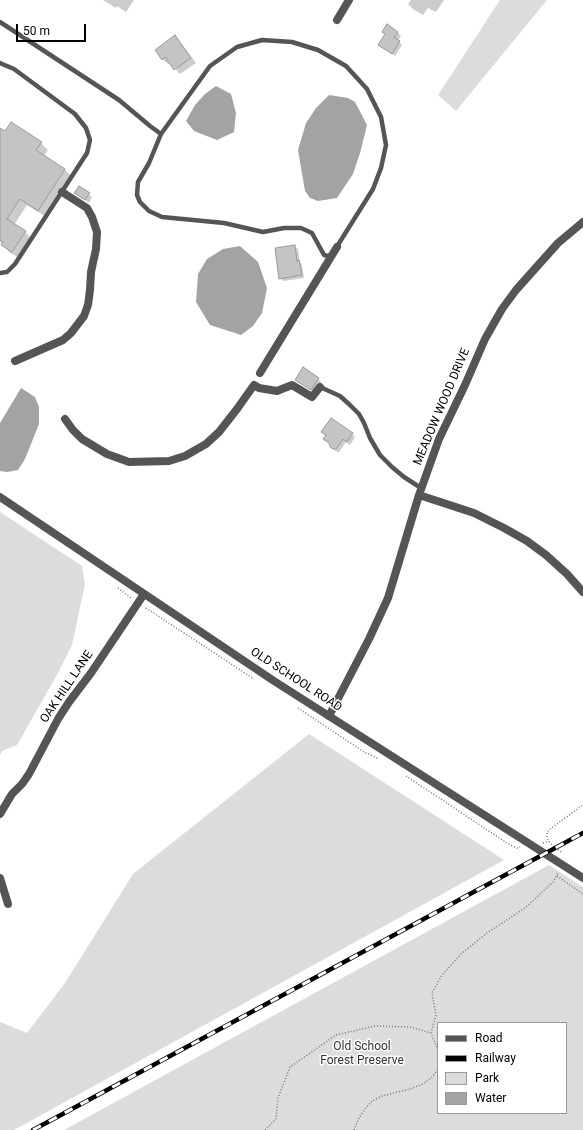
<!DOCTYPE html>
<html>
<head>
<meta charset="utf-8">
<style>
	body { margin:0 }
	#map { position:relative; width:583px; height:1130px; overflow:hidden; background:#fff; font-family:Roboto,sans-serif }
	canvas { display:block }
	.legend { position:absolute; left:437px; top:1022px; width:130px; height:92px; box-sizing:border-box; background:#fff; border:1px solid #999; margin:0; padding:5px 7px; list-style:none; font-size:12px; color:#000 }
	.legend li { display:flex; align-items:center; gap:8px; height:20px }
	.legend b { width:20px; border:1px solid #999 }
	.scale { position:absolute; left:16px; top:24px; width:70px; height:18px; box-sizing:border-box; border:2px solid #000; border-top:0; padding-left:5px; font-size:12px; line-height:14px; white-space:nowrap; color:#000; -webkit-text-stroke:3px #fff; paint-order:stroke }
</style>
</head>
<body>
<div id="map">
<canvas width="583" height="1130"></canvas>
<ul class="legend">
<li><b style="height:5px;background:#555"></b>Road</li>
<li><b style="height:5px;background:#000"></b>Railway</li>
<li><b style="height:11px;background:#dcdcdc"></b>Park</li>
<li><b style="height:11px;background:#a3a3a3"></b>Water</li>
</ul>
<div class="scale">50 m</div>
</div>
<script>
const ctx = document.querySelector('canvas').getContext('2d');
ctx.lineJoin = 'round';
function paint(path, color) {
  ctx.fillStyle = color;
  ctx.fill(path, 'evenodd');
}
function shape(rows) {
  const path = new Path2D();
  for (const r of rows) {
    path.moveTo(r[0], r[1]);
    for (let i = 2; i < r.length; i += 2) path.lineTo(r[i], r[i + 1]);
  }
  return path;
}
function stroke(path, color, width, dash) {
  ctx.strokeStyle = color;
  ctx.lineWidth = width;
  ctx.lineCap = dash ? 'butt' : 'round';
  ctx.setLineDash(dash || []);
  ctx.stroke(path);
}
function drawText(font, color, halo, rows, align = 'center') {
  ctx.font = font + ' Roboto,sans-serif';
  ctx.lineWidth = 3;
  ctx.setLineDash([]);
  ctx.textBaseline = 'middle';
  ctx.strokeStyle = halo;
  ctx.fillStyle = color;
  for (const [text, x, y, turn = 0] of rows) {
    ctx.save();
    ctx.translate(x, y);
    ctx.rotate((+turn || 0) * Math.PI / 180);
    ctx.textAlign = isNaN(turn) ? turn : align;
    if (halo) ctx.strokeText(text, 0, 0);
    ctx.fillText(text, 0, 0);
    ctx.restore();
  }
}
paint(shape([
	[500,0,547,0,456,111,438,95],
	[0,512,82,566,85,584,72,645,58,673,17,745,2,751,0,755],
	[309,734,504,860,14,1130,0,1130,0,1022,27,1033,65,983,133,874],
	[549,865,583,887,583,1130,64,1130],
	[438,1023,566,1023,566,1113,438,1113]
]), '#dcdcdc');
paint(shape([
	[216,86,231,94,236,113,234,132,217,140,194,131,186,121,195,105,205,94],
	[329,95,348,98,355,102,367,125,360,153,353,174,337,198,318,201,310,198,305,191,298,150,306,123,316,108],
	[240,246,258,262,267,288,262,313,253,326,241,335,210,325,196,302,198,274,207,259,223,249],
	[21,388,35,397,39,407,39,424,25,459,18,470,7,472,0,471,0,423]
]), '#a3a3a3');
paint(shape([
	[103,0,134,0,126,12,117,6,116,8],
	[411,0,444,0,436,12,428,8,423,15,413,9,408,4],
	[383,32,397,32,401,36,398,41,402,45,395,56,379,45,385,35],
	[175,36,180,42,196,63,180,74,170,63,168,64,162,59],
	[0,129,5,132,41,143,48,150,44,156,65,170,72,177,46,217,27,205,14,225,25,232,32,239,19,258,9,252,3,245,3,244,0,242],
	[79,188,92,197,89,203,76,193],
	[294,246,298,249,300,262,302,265,304,278,284,281,280,278],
	[318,379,321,382,314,392,299,383,296,380],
	[322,432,352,434,355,437,350,445,346,442,339,452,337,452,331,447,327,436]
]), '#0003');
const building = shape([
	[387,24,398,32,394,37,400,41,392,54,378,45,385,34,382,32,387,24],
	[175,35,191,58,174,70,165,57,162,60,155,50,175,35],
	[11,122,42,142,36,150,65,169,38,211,20,199,7,219,26,231,12,252,1,245,3,242,0,240,0,128,5,131,11,122],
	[79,186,90,193,85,200,74,193,79,186],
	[295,245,297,261,299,260,302,275,279,279,275,248,295,245],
	[303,367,319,378,311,390,295,380,303,367],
	[331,418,353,433,347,442,343,439,336,449,333,449,330,447,329,443,323,439,326,435,321,432,331,418]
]);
paint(building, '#c4c4c4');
stroke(building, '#999', 1);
stroke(shape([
	[118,588,131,598],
	[146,608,254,679],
	[298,708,364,752,379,759],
	[406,776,510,845,517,848,520,847],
	[543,843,549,841],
	[561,852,551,844,547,838,547,832,550,829,583,805],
	[557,876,583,894],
	[438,1050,431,1033,436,1015,432,993,442,975,461,954,487,933,525,908,553,882,558,873],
	[265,1130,276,1119,278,1098,290,1067,336,1035,375,1026,410,1027,431,1033],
	[354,1130,359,1118,365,1109,372,1101,382,1096,410,1089,423,1084,432,1077,438,1069]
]), '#777', 1.5, [1, 2]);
stroke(shape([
	[0,22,119,100,150,126,161,134,149,163,138,182,137,195,140,202,149,211,162,217,224,223,263,232,284,228,301,228,312,233,324,255,328,256,332,254],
	[0,63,14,69,75,114,86,128,90,140,87,153,15,264,7,272,0,273],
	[161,134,210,66,237,47,262,40,292,42,318,50,346,66,367,89,381,117,386,145,381,168,373,189,336,248],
	[320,387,340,396,350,405,359,414,364,423,370,438,380,455,392,467,404,477,421,488]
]), '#555', 4.5);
stroke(shape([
	[337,20,349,0],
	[15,361,63,340,71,333,84,316,88,305,90,290,91,272,96,249,97,232,92,217,87,208,62,192],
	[260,373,337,247],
	[65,419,73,430,82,439,107,454,129,462,169,461,185,456,206,444,219,432,237,409,254,385,259,388,277,391,292,385,312,397,320,387],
	[419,495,474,513,504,528,527,541,546,555,567,574,583,592],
	[329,716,369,639,388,598,419,495,439,439,465,385,485,339,502,309,516,290,558,243,583,222],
	[0,814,12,794,22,784,29,774,58,719,69,702,91,673,144,594],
	[0,878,8,904]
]), '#555', 8);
stroke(shape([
	[0,497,274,681,583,878]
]), '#555', 8);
const rail = shape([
	[33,1130,583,833]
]);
stroke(rail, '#000', 4.5);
stroke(rail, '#fff', 3, [9]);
drawText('12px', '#000', '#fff', [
	["MEADOW WOOD DRIVE",442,407,-67],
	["OLD SCHOOL ROAD",296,680,33],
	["OAK HILL LANE",67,687,-56]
]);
drawText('12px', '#333', '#fff', [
	["Old School",362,1047],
	["Forest Preserve",362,1061]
]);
</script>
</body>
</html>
